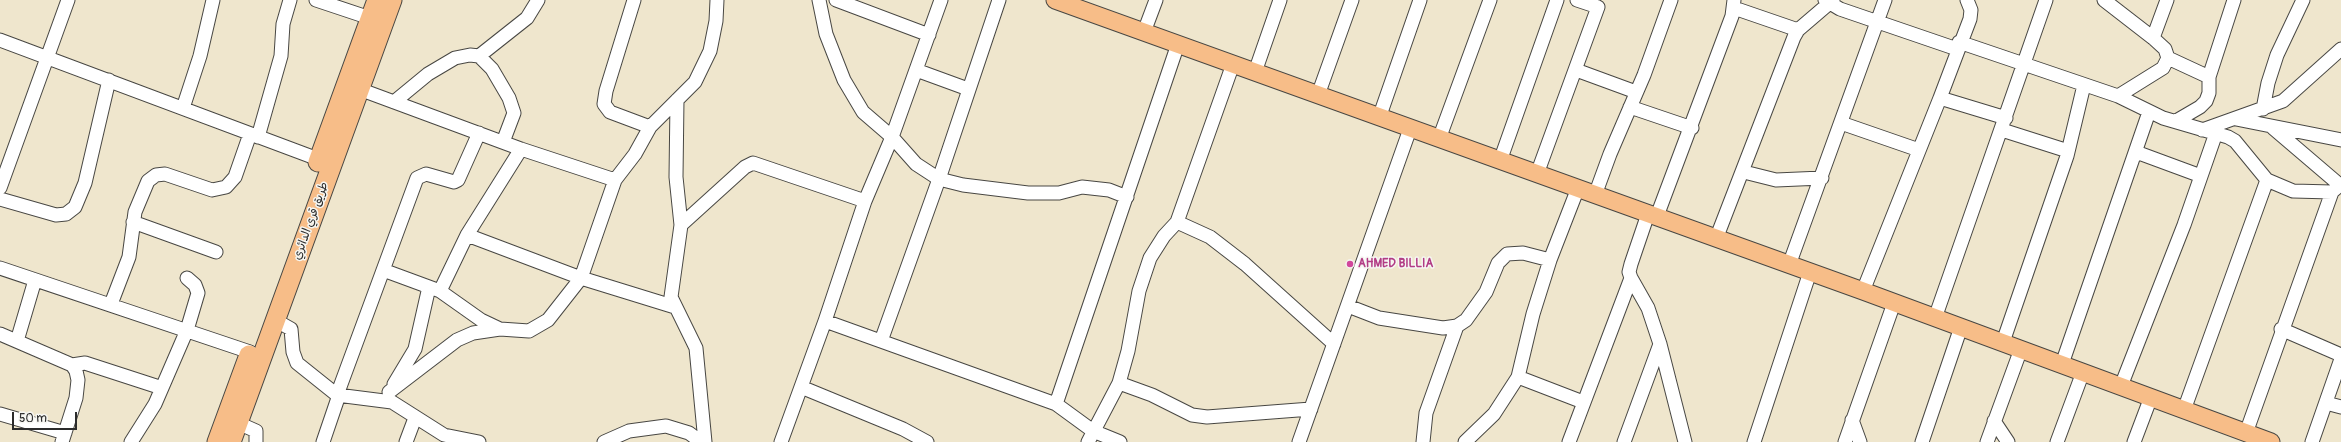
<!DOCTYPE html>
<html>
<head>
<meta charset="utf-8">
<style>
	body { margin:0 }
	#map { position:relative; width:2341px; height:442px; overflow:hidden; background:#efe6cd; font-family:Pangolin,sans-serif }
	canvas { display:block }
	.scale { position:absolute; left:12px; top:412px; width:65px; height:18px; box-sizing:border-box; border:2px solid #2b2b2b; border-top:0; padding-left:5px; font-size:12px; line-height:14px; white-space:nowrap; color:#2b2b2b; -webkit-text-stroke:3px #f6f6f2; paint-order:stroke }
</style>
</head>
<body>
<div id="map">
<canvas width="2341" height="442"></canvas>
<div class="scale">50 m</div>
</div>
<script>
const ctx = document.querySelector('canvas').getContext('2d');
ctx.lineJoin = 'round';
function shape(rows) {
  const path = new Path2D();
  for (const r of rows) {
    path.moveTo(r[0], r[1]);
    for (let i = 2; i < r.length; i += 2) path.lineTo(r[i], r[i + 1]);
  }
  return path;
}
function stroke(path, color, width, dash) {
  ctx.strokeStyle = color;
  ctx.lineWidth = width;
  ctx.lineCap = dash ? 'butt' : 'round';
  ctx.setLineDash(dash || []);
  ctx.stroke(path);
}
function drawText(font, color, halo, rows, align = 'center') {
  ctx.font = font + ' Pangolin,"Playpen Sans Arabic",sans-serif';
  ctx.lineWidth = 3;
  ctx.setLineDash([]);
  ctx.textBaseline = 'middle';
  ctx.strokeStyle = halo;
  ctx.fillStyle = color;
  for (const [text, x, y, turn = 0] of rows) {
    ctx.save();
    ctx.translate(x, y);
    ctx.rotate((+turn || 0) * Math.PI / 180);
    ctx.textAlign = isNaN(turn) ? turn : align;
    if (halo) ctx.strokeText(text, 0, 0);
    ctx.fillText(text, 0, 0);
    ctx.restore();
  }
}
const minor = shape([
	[316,0,370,18],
	[634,0,606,91,604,104,610,112,650,127],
	[819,0,826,34,844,80,863,112,892,137,916,164,939,179,963,185,1028,193,1059,193,1082,187,1109,190,1127,197],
	[836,0,929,35],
	[1825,0,1840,9,1957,49],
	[2104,0,2153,38,2165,49,2168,58,2163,68,2118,96],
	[1734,8,1798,30],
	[1144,32,1156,0],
	[2153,38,2167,0],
	[0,40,326,162],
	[1959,42,2118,96,2163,118,2228,137,2235,141,2267,180,2293,191,2332,192],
	[479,56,527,18,538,0],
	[2168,58,2209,77],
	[916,70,968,89],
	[1576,70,1636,92],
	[1255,72,1280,0],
	[359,89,521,149,615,180],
	[1318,95,1352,0],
	[1940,98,1970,19,1971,10,1967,0],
	[677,100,676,177,681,225,671,297,696,348,705,442],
	[394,102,428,74,455,58,470,55,479,56,492,69,509,98,514,113,503,142],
	[1630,107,1692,128],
	[183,108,200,56,213,0],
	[2263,109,2268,83,2277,55,2303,0],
	[1379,118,1420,0],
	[2236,119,2341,140],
	[2176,121,2200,107,2206,101,2209,93,2209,77,2234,0],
	[1841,123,1919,150],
	[2273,128,2341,186],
	[2002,130,2068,151],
	[2202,130,2283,101,2341,49],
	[258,137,281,56,283,24,290,0],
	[1439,139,1490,0],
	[2136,152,2201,176],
	[1500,161,1557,0],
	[1744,172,1776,180,1822,178],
	[1537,174,1598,7,1577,0],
	[0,188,68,0],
	[1595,195,1610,154,1644,75,1671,0],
	[0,199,56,215,66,214,75,207,85,183,109,80],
	[1657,216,1732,16,1734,0],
	[133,222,216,252],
	[1177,222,1210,237,1245,264,1334,344],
	[681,225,745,167,753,163,865,201],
	[467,235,581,278,675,307],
	[1716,239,1794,37,1798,30,1833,0],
	[1789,265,1885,0],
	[0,268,250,352],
	[383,270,440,291,481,320,500,329],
	[1631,278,1648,308,1660,344,1685,442],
	[440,291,467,235,521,149],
	[1863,291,1940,98,2006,118],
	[111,304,129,257,135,212,148,181,156,175,165,174,212,190,226,187,235,177,250,134],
	[1348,306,1379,318,1443,328,1457,326,1466,320,1486,292,1498,263,1507,254,1523,253,1550,260],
	[1935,318,2046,0],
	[275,320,291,329,293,352,297,363,337,395,392,402,444,435,479,442],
	[825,321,1056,404,1093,431,1120,442],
	[2281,329,2341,355],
	[0,334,72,365,76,371,78,380,76,398,62,442],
	[17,341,35,280],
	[881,341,939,179,999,0],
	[2003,342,2067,156,2084,85],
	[2062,364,2149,112],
	[72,365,85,363,162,388],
	[1518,377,1583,402],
	[1119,383,1152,395,1192,415,1207,417,1311,409],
	[394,384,415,349,429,287],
	[2121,386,2184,225,2216,133],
	[801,387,903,429,927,442],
	[389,392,457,340,473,333,500,329,529,331,548,320,581,278,615,180,635,154,650,127,695,82,710,51,716,21,717,0],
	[337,395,417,178,426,174,454,182,458,180,479,133],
	[2326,403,2341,407],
	[1056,404,1178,44],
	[2184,410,2267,180],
	[0,414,65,433],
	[1852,420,1860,442],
	[1994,421,2008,442],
	[238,423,256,431,256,442],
	[2246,433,2332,192,2341,184],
	[131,442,155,404,187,330,198,293,195,285,187,278],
	[323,442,339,395],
	[406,442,415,418],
	[604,442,629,431,666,426,689,433,701,442],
	[781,442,825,321,865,201,892,137,941,0],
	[1088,442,1119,383,1128,351,1139,291,1150,258,1164,236,1177,222,1233,64],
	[1299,442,1410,129],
	[1423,442,1426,413,1457,326],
	[1465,442,1494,414,1518,377,1533,314,1550,260,1578,188],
	[1569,442,1631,278,1629,272,1631,264,1648,214],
	[1624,442,1660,344],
	[1754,442,1810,272],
	[1845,442,1894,303],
	[1922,442,1961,327],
	[1987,442,2021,349],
	[2057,442,2083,372],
	[2134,442,2151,397],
	[2312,442,2341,359]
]);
const major = shape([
	[1055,0,1863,291,2271,442]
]);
const highway = shape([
	[318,162,377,0],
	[217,442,249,355],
	[231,442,392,0]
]);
stroke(minor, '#484743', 15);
stroke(major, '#484743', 19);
stroke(highway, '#484743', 21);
stroke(minor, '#fff', 13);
stroke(major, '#f7bd88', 17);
stroke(highway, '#f7bd88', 19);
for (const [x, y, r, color] of [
	[1350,264,4,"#d1479c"]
]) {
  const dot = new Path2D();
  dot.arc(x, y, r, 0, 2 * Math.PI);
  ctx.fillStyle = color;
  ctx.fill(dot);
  stroke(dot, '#f6f6f2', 1.5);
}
drawText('12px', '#2b2b2b', '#f6f6f2', [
	["طريق قري الدائري",311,221,-70]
]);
drawText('bold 12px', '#b23c85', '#f6f6f2', [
	["AHMED BILLIA",1358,264]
], 'left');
</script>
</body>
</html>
